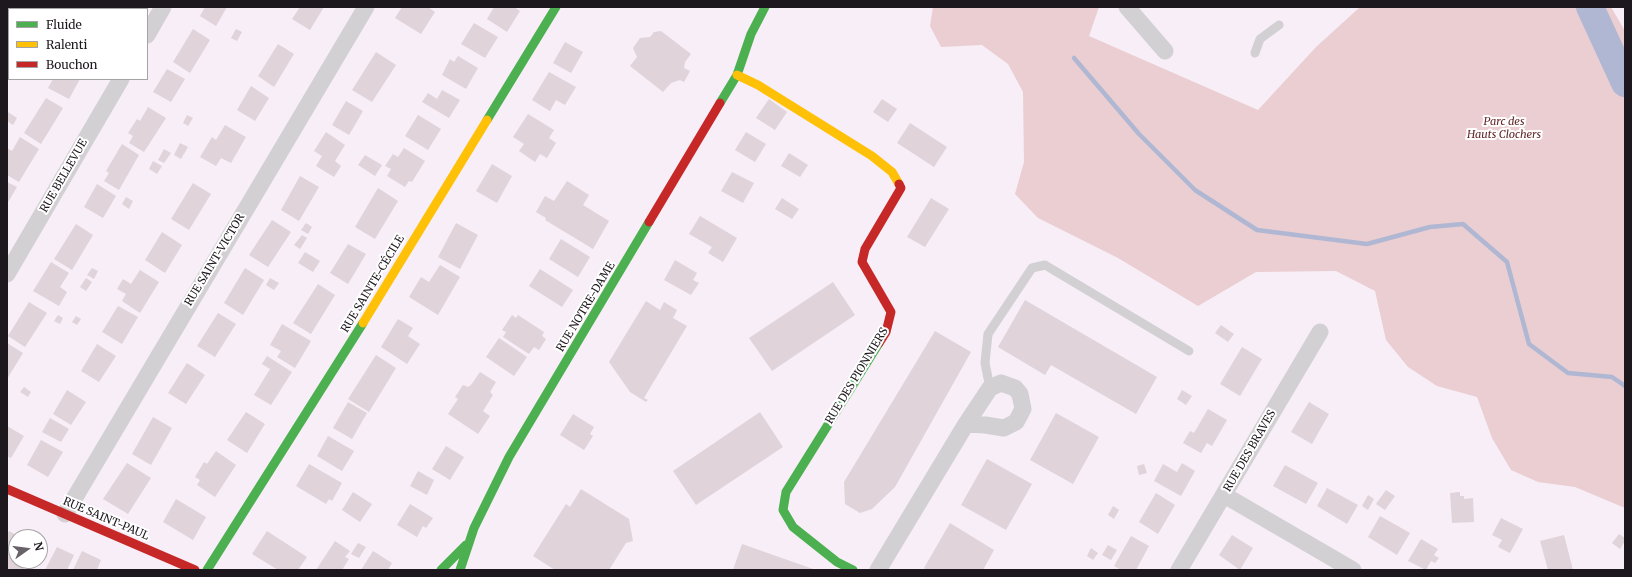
<!DOCTYPE html>
<html>
<head>
<meta charset="utf-8">
<style>
	body { margin:0 }
	#map { position:relative; width:1632px; height:577px; overflow:hidden; background:#f7eef7; font-family:Merriweather,serif }
	canvas { display:block }
	.frame { position:absolute; inset:0; border:8px solid #1d181d; pointer-events:none }
	.legend { position:absolute; left:8px; top:8px; width:140px; height:72px; box-sizing:border-box; background:#fff; border:1px solid #a5a3a5; margin:0; padding:5px 7px; list-style:none; font-size:12px; color:#1d181d }
	.legend li { display:flex; align-items:center; gap:8px; height:20px }
	.legend b { width:20px; border:1px solid #a5a3a5 }
	.north { position:absolute; left:8px; top:529px; width:40px; height:40px; box-sizing:border-box; background:#fff; border:1px solid #a5a3a5; border-radius:50%; rotate:76deg; font-size:11px; font-weight:700; line-height:16px; text-align:center; color:#1d181d }
	.north::after { content:''; display:block; margin:auto; width:14px; height:18px; background:#696369; clip-path:polygon(50% 0,100% 100%,50% 72%,0 100%) }
</style>
</head>
<body>
<div id="map">
<canvas width="1632" height="577"></canvas>
<div class="frame"></div>
<ul class="legend">
<li><b style="height:5px;background:#4caf50"></b>Fluide</li>
<li><b style="height:5px;background:#ffc107"></b>Ralenti</li>
<li><b style="height:5px;background:#c62828"></b>Bouchon</li>
</ul>
<div class="north">N</div>
</div>
<script>
const ctx = document.querySelector('canvas').getContext('2d');
ctx.lineJoin = 'round';
function paint(path, color) {
  ctx.fillStyle = color;
  ctx.fill(path, 'evenodd');
}
function shape(rows) {
  const path = new Path2D();
  for (const r of rows) {
    path.moveTo(r[0], r[1]);
    for (let i = 2; i < r.length; i += 2) path.lineTo(r[i], r[i + 1]);
  }
  return path;
}
function stroke(path, color, width, dash) {
  ctx.strokeStyle = color;
  ctx.lineWidth = width;
  ctx.lineCap = dash ? 'butt' : 'round';
  ctx.setLineDash(dash || []);
  ctx.stroke(path);
}
function drawText(font, color, halo, rows, align = 'center') {
  ctx.font = font + ' Merriweather,serif';
  ctx.lineWidth = 4;
  ctx.setLineDash([]);
  ctx.textBaseline = 'middle';
  ctx.strokeStyle = halo;
  ctx.fillStyle = color;
  for (const [text, x, y, turn = 0] of rows) {
    ctx.save();
    ctx.translate(x, y);
    ctx.rotate((+turn || 0) * Math.PI / 180);
    ctx.textAlign = isNaN(turn) ? turn : align;
    if (halo) ctx.strokeText(text, 0, 0);
    ctx.fillText(text, 0, 0);
    ctx.restore();
  }
}
paint(shape([
	[933,7,1099,7,1089,36,1258,110,1316,47,1360,7,1611,7,1625,31,1625,508,1575,487,1538,482,1511,470,1492,438,1477,397,1437,386,1408,367,1386,340,1375,291,1336,271,1256,272,1198,306,1118,258,1038,218,1015,194,1024,162,1023,92,1008,64,982,45,941,47,930,26]
]), '#ebced1');
stroke(shape([
	[1074,58,1139,134,1195,190,1257,230,1367,244,1430,227,1463,224,1507,262,1529,344,1568,373,1612,377,1625,386]
]), '#afb7d3', 4.5);
stroke(shape([
	[1590,7,1625,83]
]), '#afb7d3', 28);
paint(shape([
	[7,7,18,7,20,9,9,9,9,18,7,19],
	[96,7,123,7,122,9,95,9],
	[205,7,227,7,216,26,200,16],
	[300,7,324,7,310,30,292,19],
	[402,7,428,7,435,12,421,34,395,18],
	[494,7,514,7,520,11,507,32,487,19],
	[474,23,498,37,485,58,461,44],
	[193,29,210,40,190,73,173,62],
	[236,29,242,32,237,41,231,38],
	[661,31,691,54,685,62,684,68,690,71,684,82,680,80,671,83,663,92,630,66,637,57,633,48,640,38,650,37,654,32],
	[565,42,583,52,571,73,553,63],
	[278,44,294,54,274,87,258,76],
	[376,52,396,65,372,102,352,90],
	[458,56,478,68,466,89,442,75,450,59,454,62],
	[167,69,185,79,171,102,153,92],
	[549,72,576,87,565,105,556,100,550,111,532,100],
	[53,79,80,79,69,99,48,88],
	[251,86,269,98,255,121,237,110],
	[442,90,460,100,449,118,422,102,428,93,437,99],
	[46,98,63,108,41,144,24,133],
	[769,99,787,112,775,130,756,118],
	[882,99,897,109,888,122,873,112],
	[346,101,363,111,349,135,332,125],
	[148,107,166,118,144,152,129,143,133,136,128,133,137,119,140,121],
	[8,112,17,118,13,125,7,121],
	[528,114,554,130,549,138,556,143,547,158,540,154,535,162,519,151,524,144,513,137],
	[187,115,193,118,188,126,183,123],
	[418,115,441,129,428,150,405,136],
	[910,123,947,147,934,167,897,143],
	[225,125,246,137,231,163,221,158,216,166,200,157,212,137,216,140],
	[326,132,345,145,335,161,341,166,334,177,316,166,322,156,314,151],
	[746,132,766,144,755,162,735,150],
	[20,137,39,149,19,182,7,175,7,148,12,151],
	[180,143,188,147,181,159,174,155],
	[122,144,139,155,119,190,104,181,109,173,106,171],
	[404,148,425,161,412,182,409,181,405,187,387,176,391,169,385,166,393,154,398,157],
	[164,149,171,153,164,163,158,160],
	[789,153,808,165,800,177,781,166],
	[365,155,382,165,375,176,358,165],
	[153,161,162,166,157,174,149,169],
	[492,164,512,176,497,203,476,191],
	[732,172,754,183,743,203,721,191],
	[300,176,319,187,299,221,281,210],
	[567,181,589,195,583,205,609,221,593,249,545,220,546,218,536,212,545,196,554,201],
	[7,182,17,187,7,204],
	[193,183,211,194,189,230,171,219],
	[97,184,116,196,103,218,84,207],
	[378,188,398,201,375,239,355,227],
	[126,197,133,201,129,209,122,204],
	[782,198,799,209,792,219,775,209],
	[931,198,949,209,925,247,907,237],
	[700,216,737,238,723,262,708,253,712,247,689,234],
	[272,220,291,232,268,267,249,255],
	[306,223,312,227,308,234,301,230],
	[456,223,478,235,460,269,438,257],
	[76,224,93,235,72,270,54,259],
	[162,232,182,245,165,273,145,260],
	[302,235,307,238,300,249,294,245],
	[561,239,590,257,578,277,549,259],
	[348,244,366,254,348,284,330,273],
	[305,252,320,261,313,272,298,263],
	[675,260,697,273,693,280,699,283,691,295,664,280],
	[51,262,69,273,60,287,67,292,59,306,33,291],
	[440,265,460,277,438,315,409,297,421,277,429,282],
	[92,268,98,271,94,279,87,275],
	[245,268,264,280,243,315,224,303],
	[540,269,573,290,562,307,529,286],
	[140,270,159,282,140,313,122,301,126,294,117,289,123,279,131,284],
	[86,278,92,282,86,291,80,287],
	[270,278,279,283,274,290,266,285],
	[833,282,855,315,772,371,749,338],
	[318,284,335,295,311,334,293,323],
	[1025,300,1157,377,1136,414,1051,365,1045,375,998,347],
	[646,301,660,310,664,302,677,310,673,318,687,326,644,398,648,400,646,402,630,392,609,362],
	[29,302,47,313,25,347,8,336],
	[118,306,138,317,122,344,102,332],
	[218,313,236,324,215,357,197,346],
	[58,315,63,318,60,324,54,321],
	[512,315,516,318,518,315,544,332,542,336,546,339,539,350,534,347,529,354,503,337,506,332,502,330],
	[76,316,81,319,77,325,72,322],
	[398,319,413,328,408,336,420,344,407,364,381,347],
	[282,324,311,341,295,368,277,357,281,351,270,345],
	[1221,325,1234,334,1228,342,1215,333],
	[935,331,971,352,895,487,872,509,860,513,845,504,844,482],
	[499,338,527,357,514,376,486,357],
	[7,343,23,353,7,379],
	[97,344,116,356,99,382,81,371],
	[1242,347,1262,359,1240,396,1220,384],
	[376,355,396,368,369,412,348,399],
	[267,356,292,372,271,405,254,395,270,369,262,364],
	[187,363,205,375,186,404,168,393],
	[480,372,496,382,490,392,493,395,483,411,490,416,478,434,448,414,458,399,455,397,463,385,468,387,471,385],
	[24,387,31,392,28,397,20,392],
	[67,390,86,402,71,425,53,414],
	[1182,390,1192,396,1186,405,1177,399],
	[348,402,367,413,352,439,333,428],
	[1309,402,1329,414,1312,444,1291,432],
	[1208,409,1227,420,1212,446,1207,443,1201,453,1183,443,1190,431,1194,433],
	[246,412,265,424,247,453,227,440],
	[760,412,783,447,696,505,673,471],
	[1056,413,1099,437,1073,484,1030,460],
	[573,414,594,427,590,434,593,436,584,450,560,435],
	[153,417,172,428,151,465,132,454],
	[50,418,69,429,61,442,42,432],
	[7,426,24,436,11,458,7,456],
	[328,436,354,451,342,471,317,456],
	[41,440,63,452,48,477,27,465],
	[446,446,464,457,450,480,432,469],
	[216,451,236,465,215,497,197,485,200,480,195,477,204,462,207,464],
	[987,459,1032,484,1006,530,961,505],
	[127,463,151,478,128,514,103,499],
	[1182,463,1195,471,1181,496,1154,481,1163,464,1177,472],
	[309,464,342,483,332,501,329,499,326,504,296,486],
	[1144,464,1147,473,1139,475,1137,466],
	[1285,465,1318,483,1306,504,1273,486],
	[418,471,434,480,427,495,410,486],
	[1327,488,1358,505,1347,524,1317,506],
	[581,489,629,519,633,541,626,543,609,570,555,570,533,556,566,504,570,507],
	[1386,490,1395,496,1385,510,1376,504],
	[353,492,372,504,360,522,342,510],
	[1460,492,1460,496,1464,496,1464,499,1473,498,1474,522,1452,523,1450,493],
	[1156,493,1175,505,1158,534,1139,522],
	[1368,495,1374,499,1368,510,1362,506],
	[176,499,206,517,193,540,163,522],
	[410,504,433,518,426,528,423,526,417,537,397,525],
	[1113,506,1119,510,1114,519,1108,515],
	[1380,516,1410,533,1397,555,1368,537],
	[1501,518,1523,529,1510,553,1498,547,1502,540,1492,535],
	[950,523,994,550,983,570,927,570,924,568],
	[9,531,20,537,16,537,16,561,27,561,23,570,7,570,7,535],
	[267,531,307,557,298,570,278,570,252,554],
	[1619,534,1625,538,1625,541,1620,549,1612,543],
	[1232,535,1253,548,1240,570,1219,555],
	[1564,535,1573,570,1548,570,1540,541],
	[1131,536,1149,546,1136,570,1121,570,1114,566],
	[1421,539,1438,549,1434,555,1439,558,1435,563,1431,561,1426,570,1408,561],
	[335,541,350,551,345,557,349,559,342,570,316,570],
	[358,543,366,547,359,558,351,554],
	[742,544,816,570,733,570],
	[1108,545,1117,550,1111,560,1102,555],
	[57,547,74,555,67,570,45,570],
	[1091,548,1098,553,1093,560,1087,556],
	[82,551,101,560,97,570,73,570],
	[373,551,392,563,388,570,361,570]
]), '#e0d3da');
stroke(shape([
	[1255,53,1260,39,1279,25],
	[990,388,985,363,988,334,1032,268,1045,265,1189,351]
]), '#d2d0d2', 9);
stroke(shape([
	[1127,7,1165,51],
	[147,35,163,7],
	[7,274,121,79],
	[1001,383,1015,388,1020,394,1023,409,1016,422,1004,428,985,425,966,424,990,388,1001,383],
	[1224,495,1353,570],
	[65,514,366,7],
	[878,570,966,424],
	[1179,570,1320,332]
]), '#d2d0d2', 17);
stroke(shape([
	[720,103,737,75,751,34,765,7],
	[487,120,556,7],
	[207,570,363,323],
	[441,570,466,545],
	[460,570,474,528,509,457,649,222],
	[853,570,837,562,793,527,783,510,786,492,879,343]
]), '#4caf50', 9);
stroke(shape([
	[737,75,758,85,872,156,892,172,899,184],
	[363,323,487,120]
]), '#ffc107', 9);
stroke(shape([
	[649,222,720,103],
	[879,343,886,332,891,312,862,262,865,249,901,188,899,184],
	[7,489,195,570]
]), '#c62828', 9);
drawText('italic 11px', '#632728', '#fff', [
	["Parc des",1504,122],
	["Hauts Clochers",1504,135]
]);
drawText('11px', '#1d181d', '#fff', [
	["RUE BELLEVUE",64,176,-60],
	["RUE SAINT-VICTOR",215,260,-59],
	["RUE SAINTE-CÉCILE",373,284,-59],
	["RUE NOTRE-DAME",586,307,-59],
	["RUE DES PIONNIERS",857,376,-59],
	["RUE DES BRAVES",1250,451,-60],
	["RUE SAINT-PAUL",106,519,23]
]);
</script>
</body>
</html>
